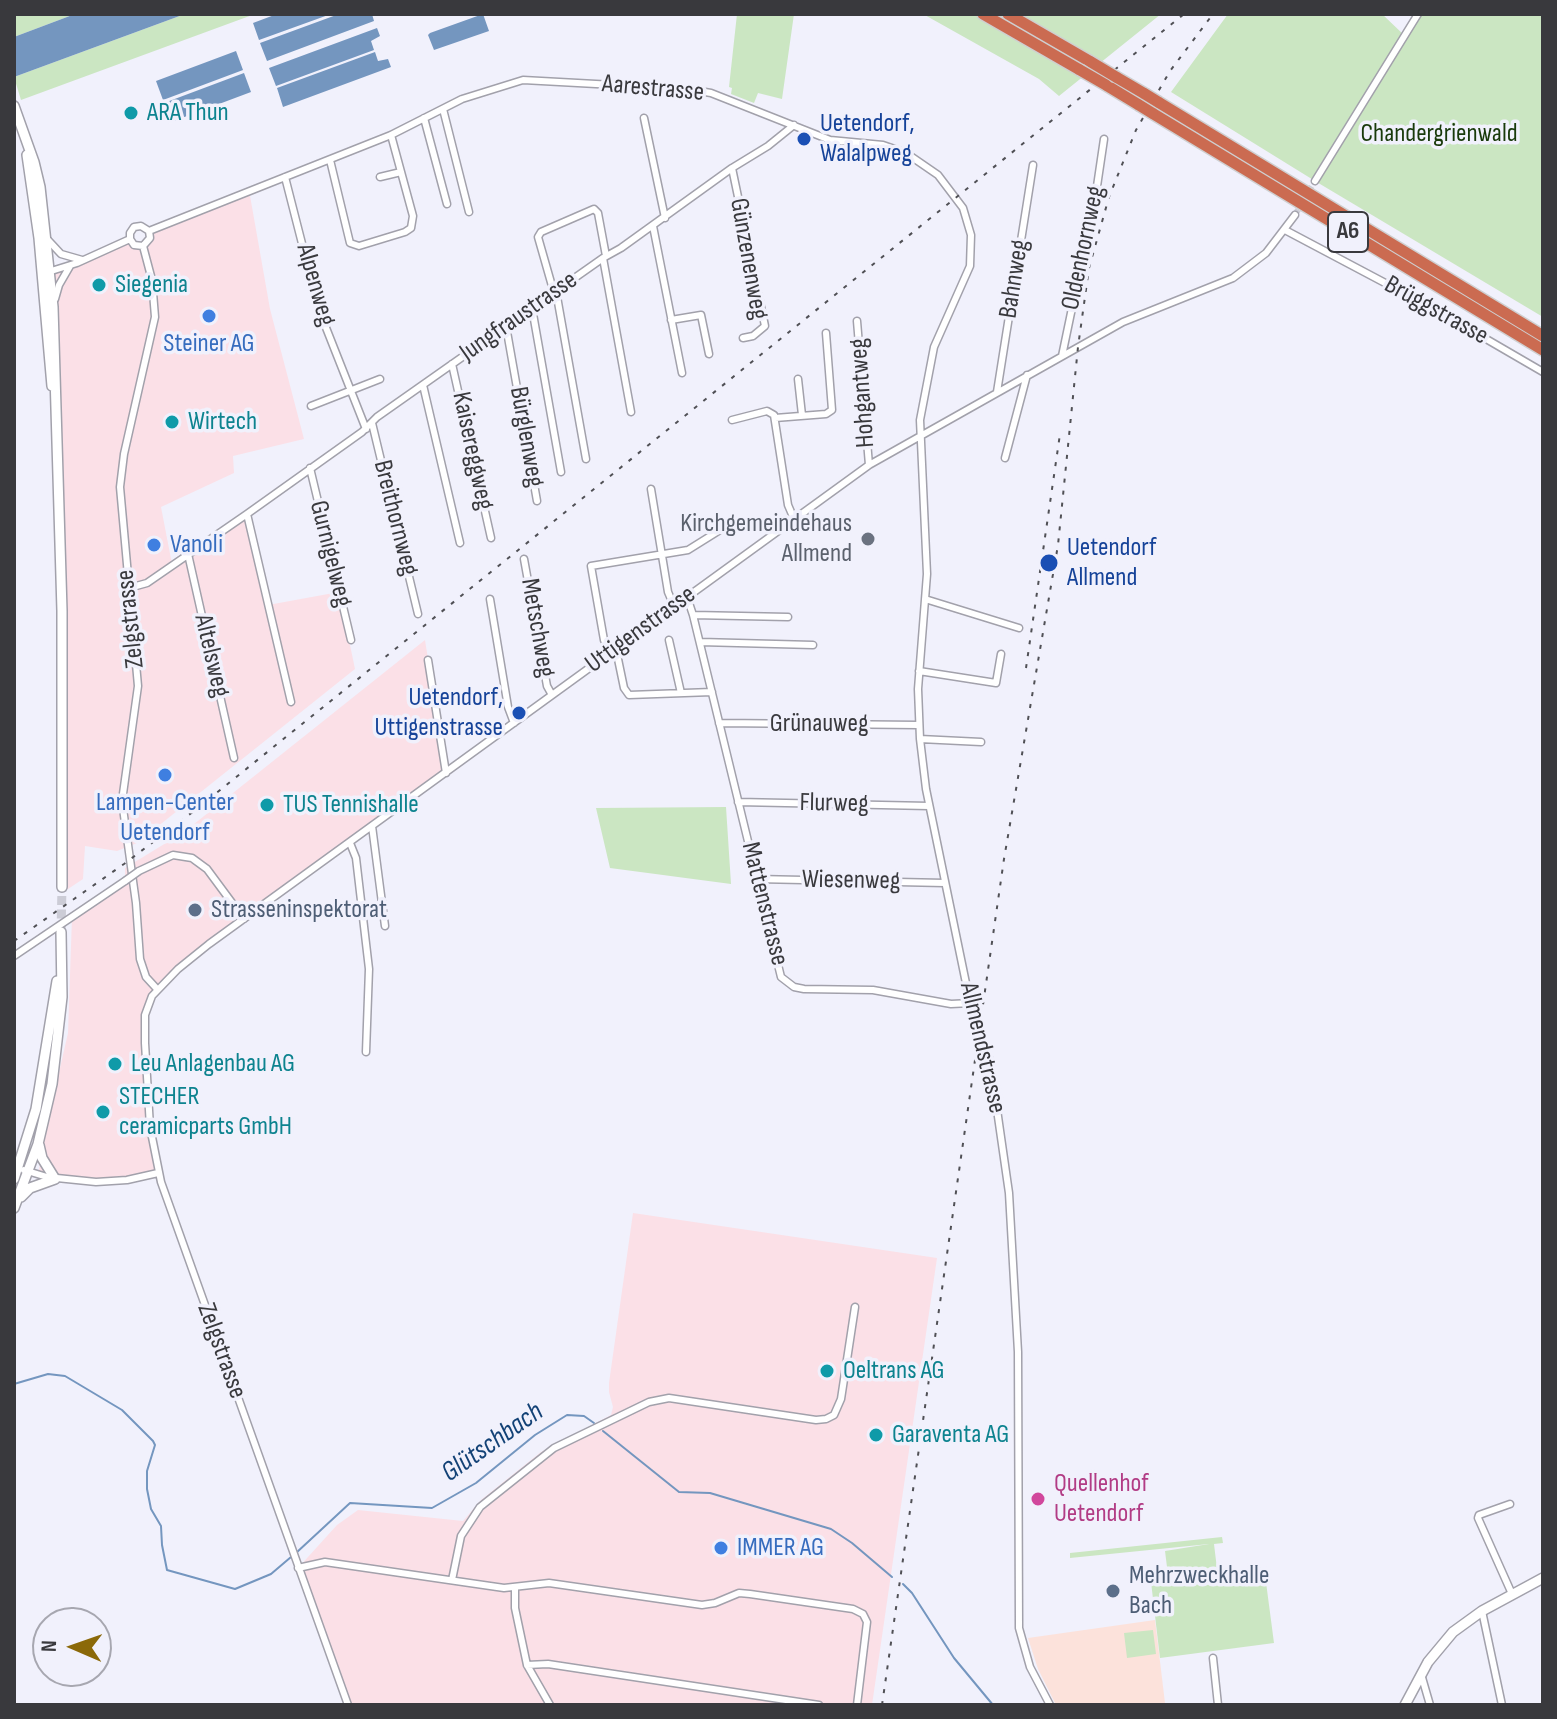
<!DOCTYPE html>
<html>
<head>
<meta charset="utf-8">
<style>
	body { margin:0 }
	#map { position:relative; width:1557px; height:1719px; overflow:hidden; background:#f1f1fc; font-family:"Sofia Sans Condensed",sans-serif }
	canvas { display:block }
	.frame { position:absolute; inset:0; border:16px solid #39393d; pointer-events:none }
	.north { position:absolute; left:32px; top:1607px; width:80px; height:80px; box-sizing:border-box; background:#f1f1fc; border:2px solid #a7a7b0; border-radius:50%; rotate:272deg; font-size:22px; font-weight:700; line-height:32px; text-align:center; color:#39393d }
	.north::after { content:''; display:block; margin:auto; width:28px; height:36px; background:#8b6909; clip-path:polygon(50% 0,100% 100%,50% 72%,0 100%) }
</style>
</head>
<body>
<div id="map">
<canvas width="1557" height="1719"></canvas>
<div class="frame"></div>
<div class="north">N</div>
</div>
<script>
const ctx = document.querySelector('canvas').getContext('2d');
ctx.lineJoin = 'round';
function paint(path, color) {
  ctx.fillStyle = color;
  ctx.fill(path, 'evenodd');
}
function shape(rows) {
  const path = new Path2D();
  for (const r of rows) {
    path.moveTo(r[0], r[1]);
    for (let i = 2; i < r.length; i += 2) path.lineTo(r[i], r[i + 1]);
  }
  return path;
}
function stroke(path, color, width, dash) {
  ctx.strokeStyle = color;
  ctx.lineWidth = width;
  ctx.lineCap = dash ? 'butt' : 'round';
  ctx.setLineDash(dash || []);
  ctx.stroke(path);
}
function drawText(font, color, halo, rows, align = 'center') {
  ctx.font = font + ' "Sofia Sans Condensed",sans-serif';
  ctx.lineWidth = 7;
  ctx.setLineDash([]);
  ctx.textBaseline = 'middle';
  ctx.strokeStyle = halo;
  ctx.fillStyle = color;
  for (const [text, x, y, turn = 0] of rows) {
    ctx.save();
    ctx.translate(x, y);
    ctx.rotate((+turn || 0) * Math.PI / 180);
    ctx.textAlign = isNaN(turn) ? turn : align;
    if (halo) ctx.strokeText(text, 0, 0);
    ctx.fillText(text, 0, 0);
    ctx.restore();
  }
}
paint(shape([
	[249,190,270,309,304,439,233,456,234,473,161,507,172,564,247,514,268,605,339,592,355,669,137,843,117,851,85,846,83,879,68,889,62,887,64,780,51,272,130,239,132,243,147,244,149,231],
	[425,640,446,773,209,944,164,982,146,1008,148,1099,158,1173,110,1182,38,1176,45,1134,68,1033,72,917,125,882,125,868,184,832],
	[633,1213,937,1258,872,1705,348,1705,298,1568,337,1525,358,1510,463,1521,481,1500,541,1452,611,1415,613,1407,609,1392,609,1383]
]), '#fbe0e7');
paint(shape([
	[1155,1620,1165,1703,1056,1705,1038,1669,1028,1638]
]), '#fce2db');
paint(shape([
	[14,14,75,14,14,37],
	[185,14,255,14,21,100,14,77],
	[737,14,794,14,782,99,758,93,754,103,731,94,732,88,729,87],
	[923,14,1161,14,1059,96,1039,79],
	[1228,14,1382,14,1404,35,1418,14,1543,14,1543,317,1315,181,1171,92],
	[726,807,731,884,610,868,596,808],
	[1222,1537,1223,1543,1214,1544,1217,1569,1168,1575,1165,1551,1209,1544,1070,1558,1070,1553],
	[1264,1567,1274,1643,1160,1658,1151,1582],
	[1153,1630,1156,1654,1127,1658,1124,1633]
]), '#cbe6c2');
paint(shape([
	[75,14,185,14,14,77,14,37],
	[277,14,331,14,259,40,253,23],
	[339,14,372,14,374,21,267,61,260,43],
	[483,14,489,31,434,50,428,35,430,33],
	[377,28,380,36,371,41,374,50,276,86,269,68],
	[236,51,243,70,163,100,156,81],
	[375,52,378,61,388,59,391,67,283,107,277,88],
	[244,73,251,92,171,122,164,103]
]), '#7496bf');
stroke(shape([
	[14,1384,48,1374,65,1376,122,1410,153,1441,155,1445,147,1471,147,1489,151,1509,161,1526,162,1545,167,1570,235,1589,271,1574,291,1557],
	[603,1431,679,1492,710,1493,831,1529,852,1543,892,1577],
	[296,1553,350,1503,432,1508,476,1483,535,1435,567,1415,584,1416,594,1423],
	[903,1584,912,1593,954,1658,993,1705]
]), '#7496bf', 2);
stroke(shape([
	[1295,215,1315,181]
]), '#ccccd6', 6, [6, 3]);
stroke(shape([
	[61,932,62,887]
]), '#ccccd6', 9, [9, 4.5]);
const minor = shape([
	[443,109,469,212],
	[424,118,447,204],
	[644,118,665,218],
	[330,160,350,243,359,246,405,232,411,228,413,216,391,135],
	[732,168,765,326,753,336,743,338],
	[285,177,319,310,366,429],
	[380,177,401,172],
	[1315,181,1418,14],
	[653,226,682,373],
	[1285,230,1438,311,1543,372],
	[149,231,391,135,462,99,523,80,687,89,711,93,830,140,883,145,906,153,938,175,963,208,971,235,970,266,934,347,920,420,927,574,918,689,920,739,926,789,967,988,990,1061,1009,1193,1018,1352,1019,1628,1030,1667,1050,1705],
	[130,239,134,245,143,246,150,238,149,231],
	[130,239,130,233,134,227,141,226,149,231],
	[48,240,61,254,82,260],
	[143,246,152,280,155,317,124,454,120,487,138,686,122,801,136,903,140,959,146,977,157,989],
	[603,258,631,412],
	[48,272,77,263,130,239],
	[556,291,586,459],
	[554,293,538,237,541,232,594,209,598,213,606,256],
	[55,299,59,285,70,266],
	[532,308,561,472],
	[671,320,701,315,709,354],
	[857,321,869,465],
	[506,326,537,501],
	[1062,356,1096,193,1104,139],
	[452,364,491,538],
	[798,379,802,415],
	[423,385,460,543],
	[997,392,1033,165],
	[311,406,380,379],
	[775,418,826,414,832,410,826,333],
	[732,420,767,411,774,415,788,505,794,519],
	[372,423,418,614],
	[1005,458,1027,375],
	[310,468,351,640],
	[651,489,668,592,674,606],
	[247,514,291,702],
	[188,554,234,758],
	[524,559,547,686,552,695],
	[129,588,147,583,247,514,362,432,377,417,603,258,621,248,732,168,768,146,794,125],
	[687,597,693,615,781,977,794,987,804,989,873,990,951,1004,971,1003],
	[490,599,508,707,514,723],
	[925,599,1019,628],
	[693,615,788,617],
	[669,640,681,693],
	[700,642,813,645],
	[611,653,604,640,591,566,688,550,720,530],
	[618,659,624,688,629,695,712,692],
	[428,660,446,773],
	[919,671,996,683,1001,654],
	[719,723,919,725],
	[920,739,981,742],
	[738,802,929,806],
	[372,826,385,926],
	[350,843,356,858,369,969,366,1052],
	[139,871,173,855,192,858,207,869,244,919],
	[756,879,945,883],
	[14,956,125,881],
	[24,1170,47,1177,96,1182,127,1180,158,1173],
	[1510,1504,1479,1515,1478,1518,1512,1594],
	[298,1568,325,1562,504,1588,549,1583,702,1605,715,1603,739,1593,750,1594,853,1609,863,1614,867,1622,857,1705],
	[452,1580,461,1536,480,1507,554,1448,649,1402,669,1398,816,1420,826,1419,834,1415,841,1399,855,1307],
	[515,1588,515,1608,527,1665,550,1705],
	[1482,1611,1502,1705],
	[1213,1658,1218,1705],
	[527,1665,548,1664,819,1705],
	[1421,1674,1430,1705],
	[348,1705,161,1182,150,1127,145,1043,145,1015,152,996,178,969,209,944,869,465,1123,322,1233,278,1266,253,1295,215]
]);
const secondary = shape([
	[14,106,34,162,40,187,53,307,62,611,62,887],
	[27,155,39,238,52,386],
	[14,1179,36,1109,57,981],
	[21,1197,30,1188,55,1179,42,1158,39,1145],
	[14,1208,38,1144,52,1084,62,997,61,932],
	[1405,1705,1428,1662,1453,1632,1482,1611,1543,1578]
]);
const motorway = shape([
	[983,14,1080,70],
	[1008,14,1091,62],
	[1116,77,1145,94],
	[1106,85,1139,105],
	[1158,102,1543,336],
	[1152,113,1543,350]
]);
stroke(minor, '#a2a1ab', 9);
stroke(secondary, '#a2a1ab', 12);
stroke(motorway, '#cfcfd0', 14);
stroke(minor, '#fff', 6);
stroke(secondary, '#fff', 9);
stroke(motorway, '#cb6b51', 11);
stroke(shape([
	[1026,668,1060,434],
	[14,941,124,864,194,811,1184,14],
	[882,1705,1004,859,1058,545,1078,347,1089,268,1109,197,1136,130,1170,71,1213,14]
]), '#505055', 2, [4, 8]);
const minorBridge = shape([
	[125,881,139,871]
]);
const motorwayBridge = shape([
	[1091,62,1116,77],
	[1080,70,1106,85],
	[1145,94,1158,102],
	[1139,105,1152,113]
]);
stroke(minorBridge, '#a2a1ab', 9, []);
stroke(motorwayBridge, '#cfcfd0', 14, []);
stroke(minorBridge, '#fff', 6);
stroke(motorwayBridge, '#cb6b51', 11);
for (const [x, y, r, color] of [
	[131,113,8,"#0f9aa8"],
	[804,139,8,"#1a4fb4"],
	[99,285,8,"#0f9aa8"],
	[209,316,8,"#3f7fe0"],
	[172,422,8,"#0f9aa8"],
	[868,539,8,"#6b7280"],
	[154,545,8,"#3f7fe0"],
	[1049,563,10,"#1a4fb4"],
	[519,713,8,"#1a4fb4"],
	[165,775,8,"#3f7fe0"],
	[267,805,8,"#0f9aa8"],
	[195,910,8,"#5c6f8a"],
	[115,1064,8,"#0f9aa8"],
	[103,1112,8,"#0f9aa8"],
	[827,1371,8,"#0f9aa8"],
	[876,1435,8,"#0f9aa8"],
	[1038,1499,8,"#d1479c"],
	[721,1548,8,"#3f7fe0"],
	[1113,1591,8,"#5c6f8a"]
]) {
  const dot = new Path2D();
  dot.arc(x, y, r, 0, 2 * Math.PI);
  ctx.fillStyle = color;
  ctx.fill(dot);
  stroke(dot, '#f1f1fc', 3);
}
for (const [x, y, w] of [
	[1348,232,40]
]) {
  const box = new Path2D();
  box.roundRect(x - w / 2, y - 20, w, 40, 6);
  ctx.fillStyle = '#f1f1fc';
  ctx.fill(box);
  stroke(box, '#39393d', 2);
}
drawText('bold 24px', '#39393d', null, [
	["A6",1348,232]
]);
drawText('26px', '#39393d', '#f1f1fc', [
	["Aarestrasse",653,89,5],
	["Oldenhornweg",1084,248,-78],
	["Günzenenweg",748,259,80],
	["Bahnweg",1015,279,-81],
	["Alpenweg",315,285,74],
	["Brüggstrasse",1436,311,29],
	["Jungfraustrasse",519,317,-35],
	["Hohgantweg",863,393,-94],
	["Bürglenweg",526,437,80],
	["Kaisereggweg",472,451,78],
	["Breithornweg",395,518,76],
	["Gurnigelweg",330,554,76],
	["Zelgstrasse",131,619,-96],
	["Metschweg",537,628,80],
	["Uttigenstrasse",641,630,-36],
	["Altelsweg",211,656,77],
	["Grünauweg",819,724],
	["Flurweg",834,804,1],
	["Wiesenweg",851,881,1],
	["Mattenstrasse",764,904,76],
	["Allmendstrasse",982,1048,77],
	["Zelgstrasse",221,1351,70]
]);
drawText('26px', '#0d838f', '#f1f1fc', [
	["ARA Thun",147,113],
	["Siegenia",115,285],
	["Wirtech",188,422],
	["TUS Tennishalle",283,805],
	["Leu Anlagenbau AG",131,1064],
	["STECHER",119,1097],
	["ceramicparts GmbH",119,1127],
	["Oeltrans AG",843,1371],
	["Garaventa AG",892,1435]
], 'left');
drawText('26px', '#164399', '#f1f1fc', [
	["Uetendorf,",820,124],
	["Walalpweg",820,154],
	["Uetendorf",1067,548],
	["Allmend",1067,578],
	["Uetendorf,",503,698,"right"],
	["Uttigenstrasse",503,728,"right"]
], 'left');
drawText('26px', '#193a0b', '#f1f1fc', [
	["Chandergrienwald",1439,134]
]);
drawText('26px', '#366cbe', '#f1f1fc', [
	["Steiner AG",209,344],
	["Vanoli",170,545,"left"],
	["Lampen-Center",165,803],
	["Uetendorf",165,833],
	["IMMER AG",737,1548,"left"]
]);
drawText('26px', '#5b616d', '#f1f1fc', [
	["Kirchgemeindehaus",852,524],
	["Allmend",852,554]
], 'right');
drawText('26px', '#4e5e75', '#f1f1fc', [
	["Strasseninspektorat",211,910],
	["Mehrzweckhalle",1129,1576],
	["Bach",1129,1606]
], 'left');
drawText('26px', '#b23c85', '#f1f1fc', [
	["Quellenhof",1054,1484],
	["Uetendorf",1054,1514]
], 'left');
drawText('italic 28px', '#134276', '#f1f1fc', [
	["Glütschbach",493,1443,-35]
]);
</script>
</body>
</html>
